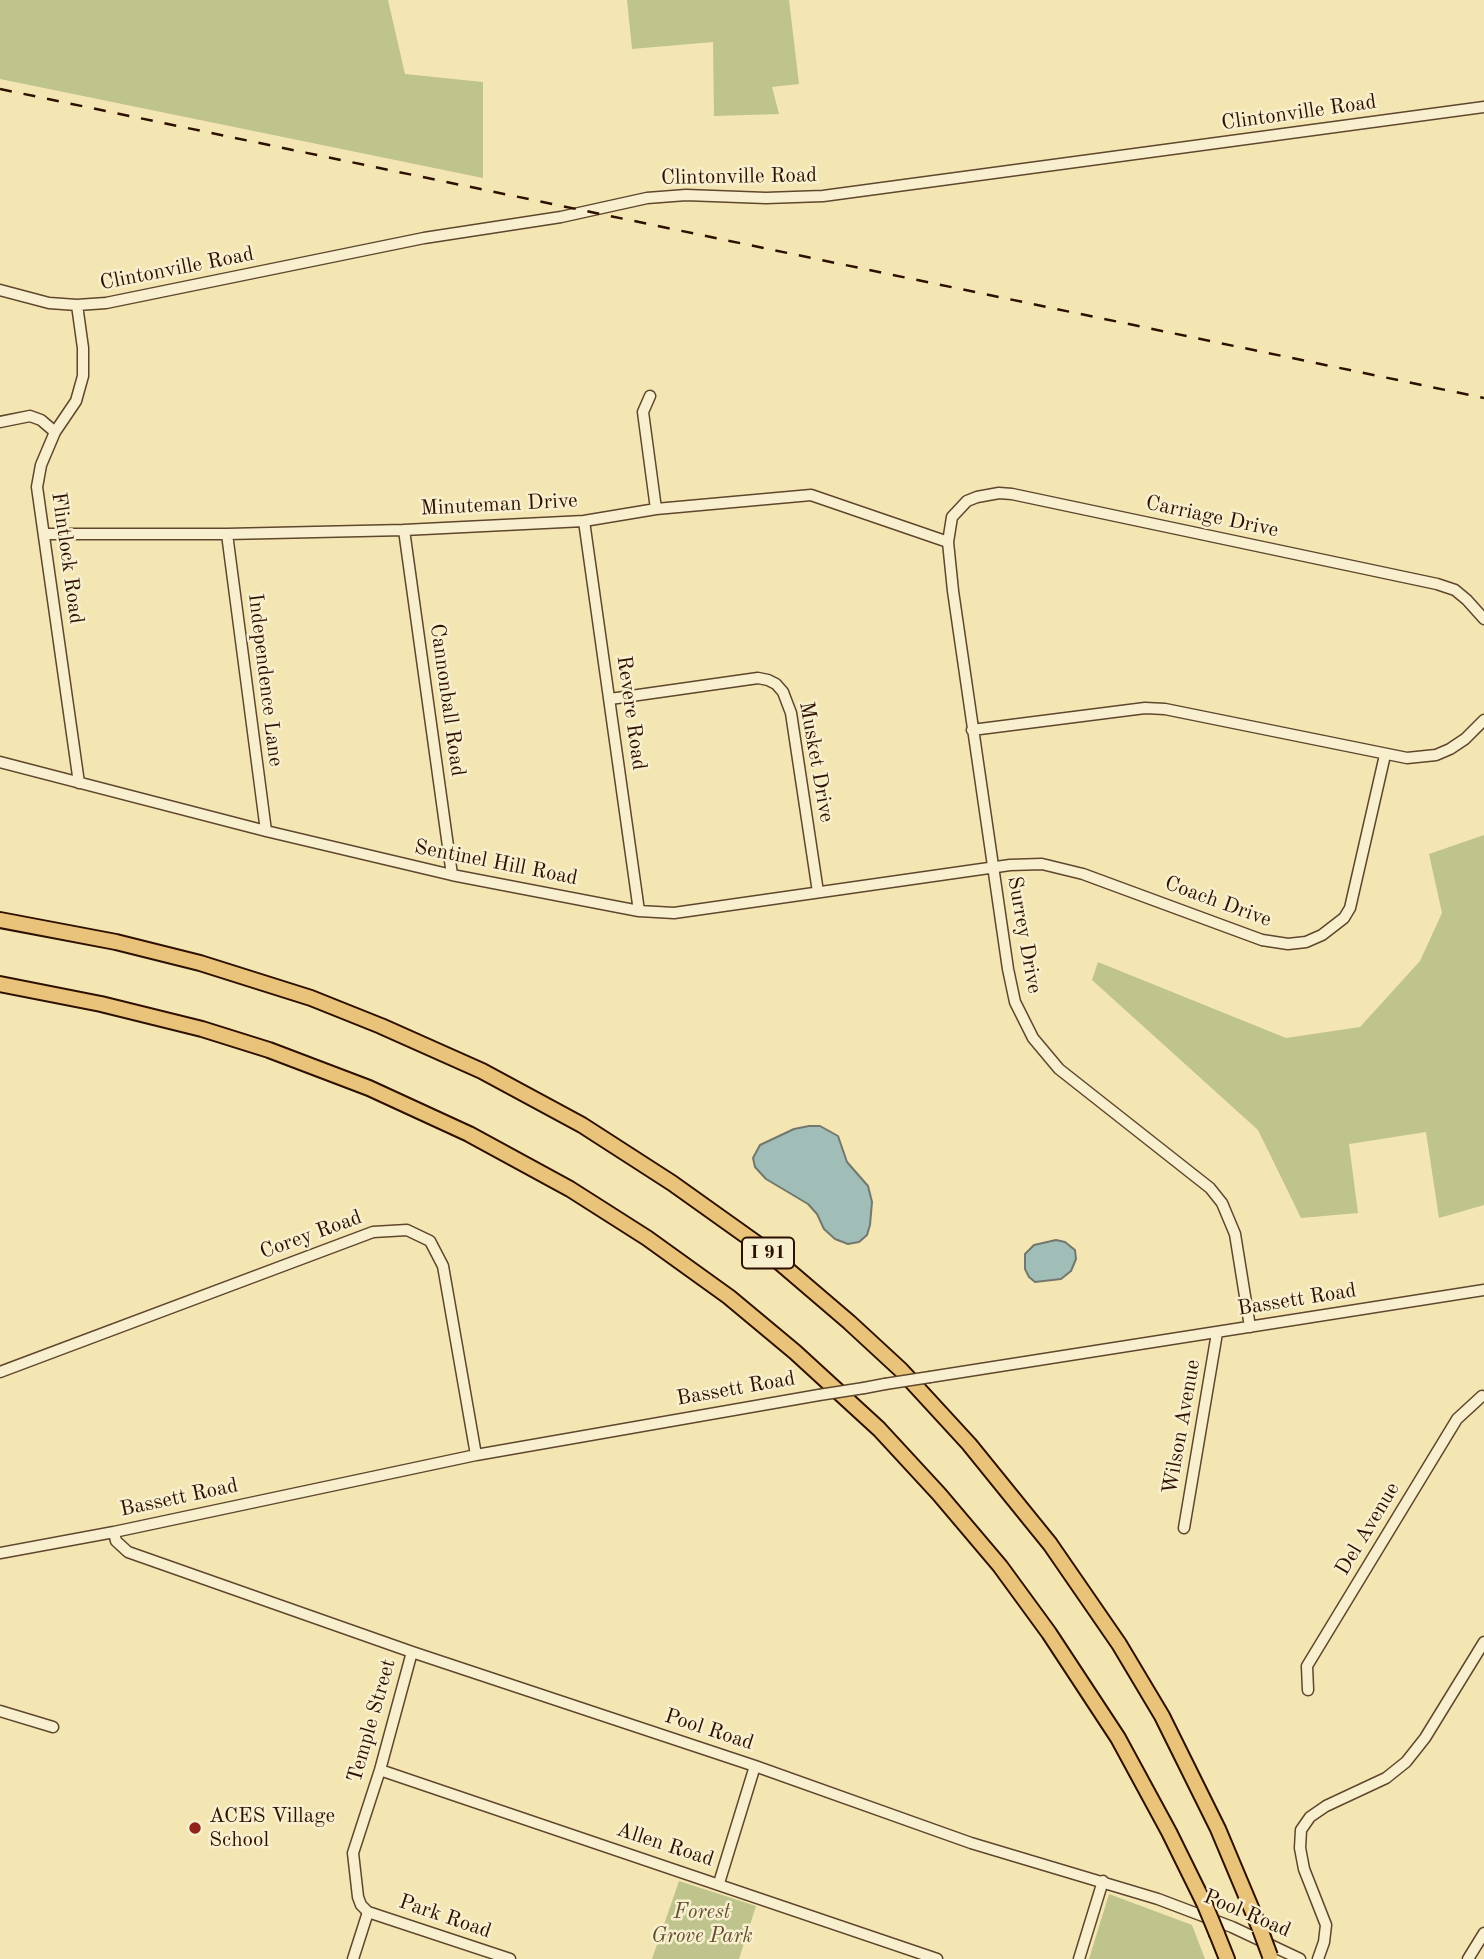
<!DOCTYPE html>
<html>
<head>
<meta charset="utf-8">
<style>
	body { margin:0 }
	canvas { display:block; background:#f4e6b3 }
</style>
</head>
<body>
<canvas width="1484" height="1959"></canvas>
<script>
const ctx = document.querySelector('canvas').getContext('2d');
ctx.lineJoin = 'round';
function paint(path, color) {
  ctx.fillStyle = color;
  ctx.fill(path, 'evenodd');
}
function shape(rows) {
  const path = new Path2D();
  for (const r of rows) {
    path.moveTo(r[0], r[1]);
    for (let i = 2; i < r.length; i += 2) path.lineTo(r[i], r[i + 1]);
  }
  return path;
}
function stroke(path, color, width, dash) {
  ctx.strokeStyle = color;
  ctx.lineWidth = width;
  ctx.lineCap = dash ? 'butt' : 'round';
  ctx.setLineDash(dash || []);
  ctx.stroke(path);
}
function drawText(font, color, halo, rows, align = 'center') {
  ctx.font = font + ' "Old Standard TT",serif';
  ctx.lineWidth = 5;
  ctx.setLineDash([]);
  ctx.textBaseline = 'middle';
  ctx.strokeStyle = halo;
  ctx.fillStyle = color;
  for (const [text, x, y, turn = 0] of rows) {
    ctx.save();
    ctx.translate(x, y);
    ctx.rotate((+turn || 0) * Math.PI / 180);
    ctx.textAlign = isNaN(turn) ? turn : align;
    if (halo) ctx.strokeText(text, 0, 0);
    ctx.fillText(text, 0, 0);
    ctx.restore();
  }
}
paint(shape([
	[0,0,388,0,405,74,483,82,483,178,0,79],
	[627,0,789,0,799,84,772,87,779,114,714,116,713,42,632,49],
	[1484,835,1484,1205,1439,1218,1426,1132,1349,1144,1358,1213,1301,1218,1258,1130,1092,980,1098,962,1286,1038,1360,1027,1420,961,1442,913,1429,854],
	[679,1881,756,1906,739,1959,652,1959],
	[1109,1894,1192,1925,1205,1959,1089,1959]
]), '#bec48b');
const water = shape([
	[809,1126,820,1126,838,1136,847,1162,868,1186,872,1202,870,1225,867,1235,859,1242,848,1244,835,1239,824,1229,817,1214,808,1204,766,1179,755,1167,753,1158,760,1145,794,1129,809,1126],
	[1056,1240,1065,1242,1075,1250,1076,1259,1071,1271,1061,1279,1035,1282,1029,1277,1025,1269,1025,1254,1034,1245,1056,1240]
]);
paint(water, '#a1bdb8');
stroke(water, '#73786e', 2);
const minor = shape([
	[0,290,49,303,77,305,106,303,424,238,561,217,647,198,686,195,766,198,823,196,1484,107],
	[77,305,83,348,83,376,76,401,55,432,41,465,37,487,79,783],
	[650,396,643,412,656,509],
	[0,422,30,416,41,420,55,432],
	[584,521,639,911],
	[404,530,452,875],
	[44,534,227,534,404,530,584,521,656,509,811,495,948,542],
	[227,534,266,831],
	[610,699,758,678,768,680,776,684,783,692,791,713,818,892],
	[972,730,1145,708,1165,709,1407,758,1436,755,1450,749,1465,739,1484,720],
	[0,762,266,831,452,875,639,911,674,913,1010,865,1042,864,1083,874,1262,940,1288,944,1306,942,1322,935,1344,918,1350,908,1385,755],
	[1250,1327,1235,1234,1222,1203,1210,1188,1059,1069,1033,1038,1015,1002,1008,969,953,591,948,542,952,517,967,501,977,497,999,493,1012,494,1437,584,1455,590,1467,600,1484,619],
	[0,1372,373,1232,407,1230,430,1241,443,1266,476,1455],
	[930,1377,1484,1290],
	[864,1388,885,1384],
	[1184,1528,1217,1333],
	[114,1532,116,1541,128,1552,412,1652,755,1766,971,1843,1158,1899,1232,1927,1300,1959],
	[0,1553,114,1532,476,1455,819,1395],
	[1308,1690,1307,1666,1457,1419,1482,1396],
	[0,1711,53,1727],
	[380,1770,937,1959],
	[719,1883,755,1766],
	[368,1912,510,1959],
	[353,1959,368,1912,361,1905,358,1897,353,1853,380,1770,412,1652],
	[1079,1959,1103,1881],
	[1318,1959,1324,1942,1326,1925,1304,1869,1300,1848,1301,1830,1310,1817,1326,1806,1386,1778,1406,1762,1425,1738,1484,1642],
	[1468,1959,1484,1933]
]);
const highway = shape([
	[0,920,116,942,200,963,311,998,381,1026,482,1071,582,1125,672,1183,759,1245,849,1322,901,1370,969,1444,1050,1544,1119,1644,1162,1716,1218,1829,1260,1929],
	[0,984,101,1004,202,1029,269,1050,369,1088,469,1134,570,1189,647,1238,729,1297,795,1352,879,1429,939,1494,1000,1566,1049,1633,1118,1738,1169,1832,1205,1905],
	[1217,1934,1227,1959]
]);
stroke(minor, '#5f462d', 13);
stroke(highway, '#2d1000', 18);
stroke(minor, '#f8efce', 10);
stroke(highway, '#eac37a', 14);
stroke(shape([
	[0,89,1484,398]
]), '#2d1000', 2.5, [12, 12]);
const minorBridge = shape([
	[885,1384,930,1377],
	[819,1395,864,1388]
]);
const highwayBridge = shape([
	[1205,1905,1217,1934],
	[1260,1929,1270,1956]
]);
stroke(minorBridge, '#5f462d', 13, []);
stroke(highwayBridge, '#2d1000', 18, []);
stroke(minorBridge, '#f8efce', 10);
stroke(highwayBridge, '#eac37a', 14);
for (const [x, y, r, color] of [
	[195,1828,7,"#8f2418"]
]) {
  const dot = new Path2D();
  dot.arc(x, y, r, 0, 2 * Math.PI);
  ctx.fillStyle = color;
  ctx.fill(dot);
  stroke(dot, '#f8efce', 2.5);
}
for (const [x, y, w] of [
	[768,1253,52]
]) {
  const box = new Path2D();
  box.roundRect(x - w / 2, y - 15.5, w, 31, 5);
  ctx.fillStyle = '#f8efce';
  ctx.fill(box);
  stroke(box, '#2d1000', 2);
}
drawText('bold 19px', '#2d1000', null, [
	["I 91",768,1253]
]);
drawText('21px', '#2d1000', '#f8efce', [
	["Clintonville Road",1299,113,-8],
	["Clintonville Road",739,177,-1],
	["Clintonville Road",177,269,-11],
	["Minuteman Drive",499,505,-3],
	["Carriage Drive",1212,517,12],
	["Flintlock Road",67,558,82],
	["Independence Lane",265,680,83],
	["Cannonball Road",447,700,82],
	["Revere Road",631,713,82],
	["Musket Drive",816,762,80],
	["Sentinel Hill Road",496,863,11],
	["Coach Drive",1218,902,20],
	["Surrey Drive",1024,935,80],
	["Corey Road",311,1235,-20],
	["Bassett Road",1297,1300,-9],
	["Bassett Road",736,1389,-10],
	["Wilson Avenue",1182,1427,-80],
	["Bassett Road",179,1498,-12],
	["Del Avenue",1368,1529,-59],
	["Temple Street",372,1721,-74],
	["Pool Road",709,1730,18],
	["Allen Road",665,1845,18],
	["Pool Road",1247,1914,23],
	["Park Road",445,1917,19]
]);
drawText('21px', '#2d1000', '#f8efce', [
	["ACES Village",209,1816],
	["School",209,1840]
], 'left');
drawText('italic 21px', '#604f31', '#f8efce', [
	["Forest",702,1912],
	["Grove Park",702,1936]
]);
</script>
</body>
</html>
